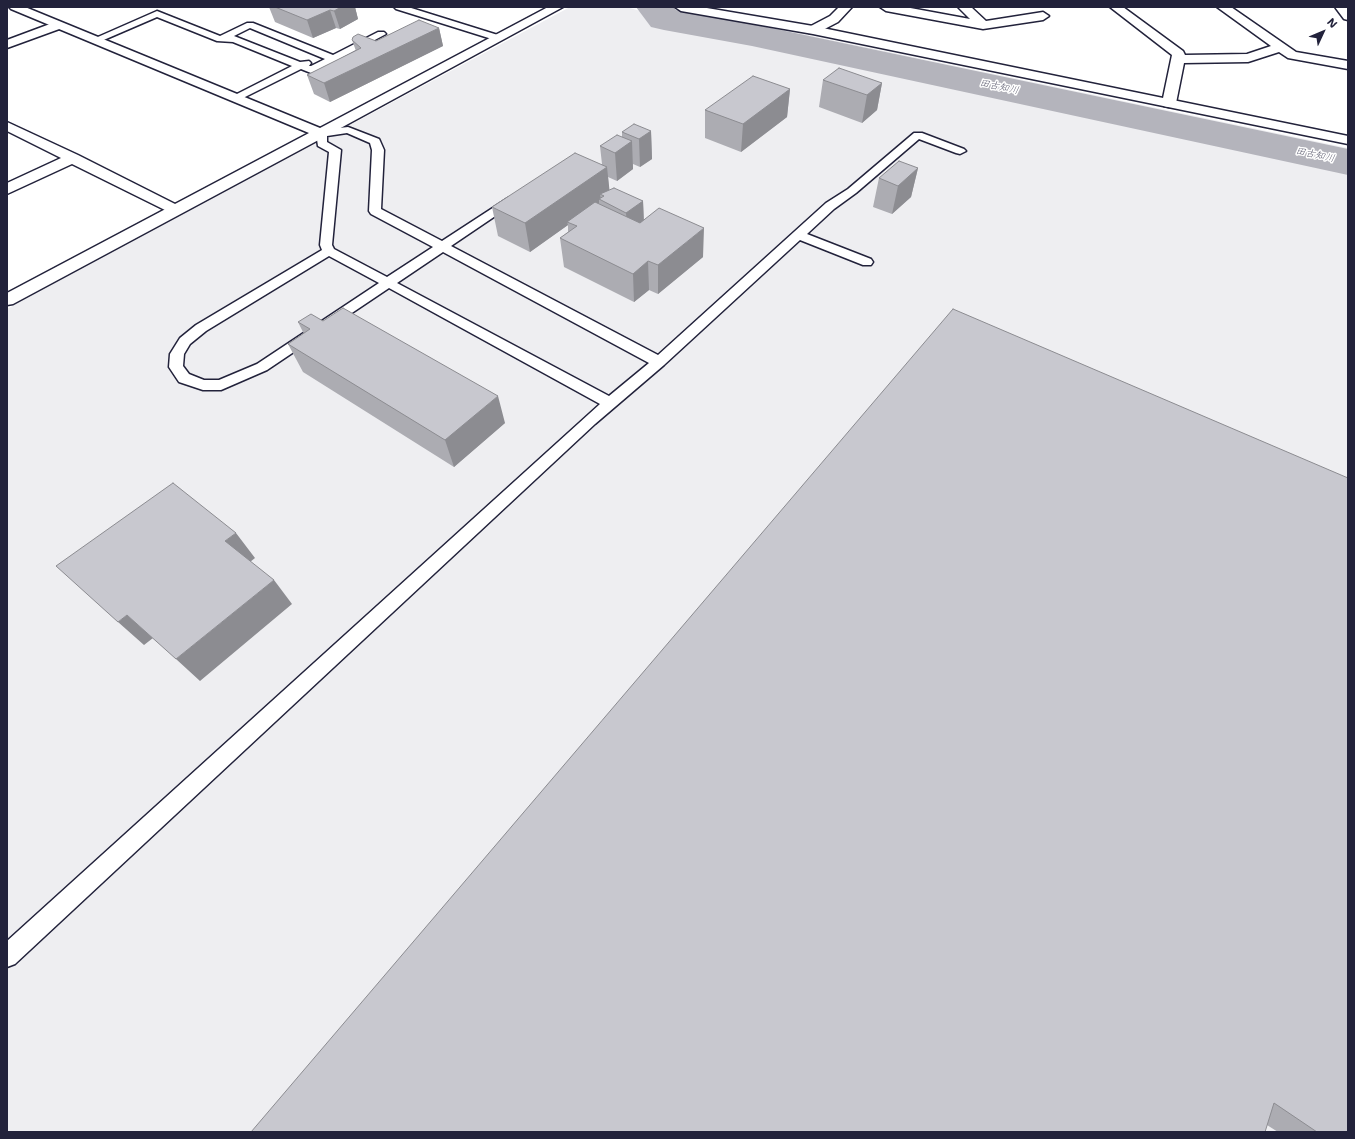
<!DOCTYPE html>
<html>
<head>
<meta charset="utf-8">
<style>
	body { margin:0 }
	#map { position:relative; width:1355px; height:1139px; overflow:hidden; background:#fff; font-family:"Shantell Sans",sans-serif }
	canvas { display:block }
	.frame { position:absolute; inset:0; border:8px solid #22223b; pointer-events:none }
	.north { position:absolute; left:1303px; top:12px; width:40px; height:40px; -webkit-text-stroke:3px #fff; paint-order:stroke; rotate:46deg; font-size:11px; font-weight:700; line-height:16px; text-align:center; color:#22223b }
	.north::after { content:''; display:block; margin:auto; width:14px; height:18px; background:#22223b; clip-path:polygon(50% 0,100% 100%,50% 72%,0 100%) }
</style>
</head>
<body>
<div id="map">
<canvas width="1355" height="1139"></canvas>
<div class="frame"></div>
<div class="north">N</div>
</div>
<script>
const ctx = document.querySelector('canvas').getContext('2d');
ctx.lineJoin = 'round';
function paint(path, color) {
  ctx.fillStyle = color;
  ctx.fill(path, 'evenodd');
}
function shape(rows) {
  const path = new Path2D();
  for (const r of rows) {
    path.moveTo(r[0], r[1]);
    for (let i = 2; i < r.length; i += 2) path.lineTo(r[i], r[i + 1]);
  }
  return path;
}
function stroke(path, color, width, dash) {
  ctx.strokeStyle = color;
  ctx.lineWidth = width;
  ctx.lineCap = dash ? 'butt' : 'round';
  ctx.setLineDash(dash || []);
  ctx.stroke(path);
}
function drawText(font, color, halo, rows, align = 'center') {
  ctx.font = font + ' "Shantell Sans","Klee One",sans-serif';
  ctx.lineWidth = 3;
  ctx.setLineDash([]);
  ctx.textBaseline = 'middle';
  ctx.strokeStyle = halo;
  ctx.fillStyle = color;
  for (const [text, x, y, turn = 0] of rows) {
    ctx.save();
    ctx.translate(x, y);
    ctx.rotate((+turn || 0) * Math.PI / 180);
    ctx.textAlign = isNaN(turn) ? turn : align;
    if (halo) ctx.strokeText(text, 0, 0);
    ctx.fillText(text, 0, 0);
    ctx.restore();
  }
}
paint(shape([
	[570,7,626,7,644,12,647,9,702,21,751,23,1348,148,1348,1132,7,1132,7,309]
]), '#eeeef1');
paint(shape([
	[636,7,673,7,676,10,752,24,1348,149,1348,175,752,46,664,30,651,27,636,7]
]), '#b4b4bc');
const lane = shape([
	[394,7,408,7,501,36,503,38,501,40,495,40,396,9,394,7],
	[157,11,220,36,247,23,253,23,333,55,378,32,384,32,386,34,315,72,311,73,301,69,237,101,232,98,233,96,292,66,233,42,217,41,157,17,99,42,96,43,91,40,157,11],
	[250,28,325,59,311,66,309,66,311,63,309,61,300,62,234,36,250,28],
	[348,127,379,139,380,141,384,150,381,209,442,241,508,198,516,198,518,200,516,202,451,246,658,355,826,203,848,189,914,133,922,133,964,149,966,151,960,154,956,153,919,139,856,193,834,209,807,234,871,259,873,262,871,265,863,265,800,240,664,365,595,424,15,964,7,967,7,941,600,404,389,288,267,370,221,390,203,390,179,382,169,367,170,354,180,338,196,325,322,250,320,245,329,152,318,146,316,133,321,130,348,127],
	[347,133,370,143,372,150,369,211,371,214,433,247,387,277,334,249,332,245,341,150,327,142,327,136,347,133],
	[443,252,649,363,609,396,397,283,443,252],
	[329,256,379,283,257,364,219,380,204,380,189,374,183,366,184,354,190,344,206,331,329,256]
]);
const street = shape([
	[839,7,852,7,838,22,817,33,809,33,807,30,809,27,830,16,839,7],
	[880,7,905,7,970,19,958,7,971,7,986,21,1043,12,1049,16,1043,20,983,29,886,11,880,7],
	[1110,7,1123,7,1183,51,1185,55,1247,54,1271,46,1217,7,1231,7,1296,52,1348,61,1348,69,1288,58,1279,52,1248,62,1184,63,1176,103,1174,106,1169,107,1164,106,1162,103,1172,55,1110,7],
	[1335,7,1347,7,1348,20,1344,19,1335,7],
	[58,21,64,25,62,28,7,48,7,40,58,21],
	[7,122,78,155,181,207,184,210,181,213,171,213,72,164,7,194,7,183,61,158,7,131,7,122]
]);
const secondary = shape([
	[9,7,25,7,320,128,548,7,563,7,326,136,13,304,7,305,7,293,309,133,11,9,9,7],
	[675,7,701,7,813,26,1348,136,1348,144,813,34,681,11,675,7]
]);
stroke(lane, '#22223b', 3);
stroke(street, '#22223b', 3);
stroke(secondary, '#22223b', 3);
paint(lane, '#fff');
paint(street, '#fff');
paint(secondary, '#fff');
paint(shape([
	[269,7,355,7,358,19,340,29,336,28,313,38,275,22],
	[439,28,443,46,330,102,314,94,307,75,356,51,352,40,376,41],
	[823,80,882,83,877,110,862,123,819,107],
	[790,89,787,117,741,152,705,138,705,110],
	[651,131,652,159,640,167,633,164,633,169,617,181,608,177,609,190,643,201,644,219,703,257,658,294,649,290,634,302,564,267,560,238,568,232,568,225,530,252,498,236,492,207,602,164,600,146,622,137,622,132],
	[918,168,911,197,892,214,873,207,879,178],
	[298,322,505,423,454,467,303,372,288,344,304,334],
	[1348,478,1348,1132,1278,1132,1267,1125]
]), '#acacb2');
paint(shape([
	[341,7,355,7,358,19,340,29,334,11],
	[330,10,336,28,313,38,307,20],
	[439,28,443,46,330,102,324,83],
	[882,83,877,110,862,123,867,95],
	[790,89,787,117,741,152,743,124],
	[651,131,652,159,640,167,639,139],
	[632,141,633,169,617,181,615,153],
	[607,167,610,195,604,196,600,194,601,200,599,199,599,203,570,223,567,222,568,225,530,252,525,223],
	[918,168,911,197,892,214,898,186],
	[643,201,644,230,628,241,626,213],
	[704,228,703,257,658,294,658,265],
	[648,261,649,290,634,302,633,274],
	[498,396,505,423,454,467,445,440],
	[236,533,255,558,245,566,225,541],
	[274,580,292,604,200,681,176,659],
	[127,615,153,638,144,645,118,622]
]), '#8c8c91');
const building = shape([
	[275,7,341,7,334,11,330,10,307,20,275,7],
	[419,20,439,28,324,83,307,75,361,48,352,40,353,37,358,34,376,41,419,20],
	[839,68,882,83,867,95,823,80,839,68],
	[753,76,790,89,743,124,705,110,753,76],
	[634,124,651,131,639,139,622,132,634,124],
	[617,135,632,141,615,153,600,146,617,135],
	[575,153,607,167,525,223,492,207,575,153],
	[899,161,918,168,898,186,879,178,899,161],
	[614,188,643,201,626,213,599,199,604,196,600,194,614,188],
	[595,202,640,223,659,208,704,228,658,265,648,261,633,274,560,238,577,226,567,222,595,202],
	[343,308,498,396,445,440,288,344,310,329,298,322,311,314,323,321,343,308],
	[953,309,1348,478,1348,1132,1317,1132,1274,1103,1265,1132,251,1132,953,309],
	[173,483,236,533,225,541,274,580,176,659,127,615,118,622,56,566,173,483]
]);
paint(building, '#c8c8cf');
stroke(building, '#8c8c91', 1);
drawText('italic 10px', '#5c5c6f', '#fff', [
	["田古知川",999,87,12],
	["田古知川",1315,155,12]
]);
</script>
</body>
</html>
